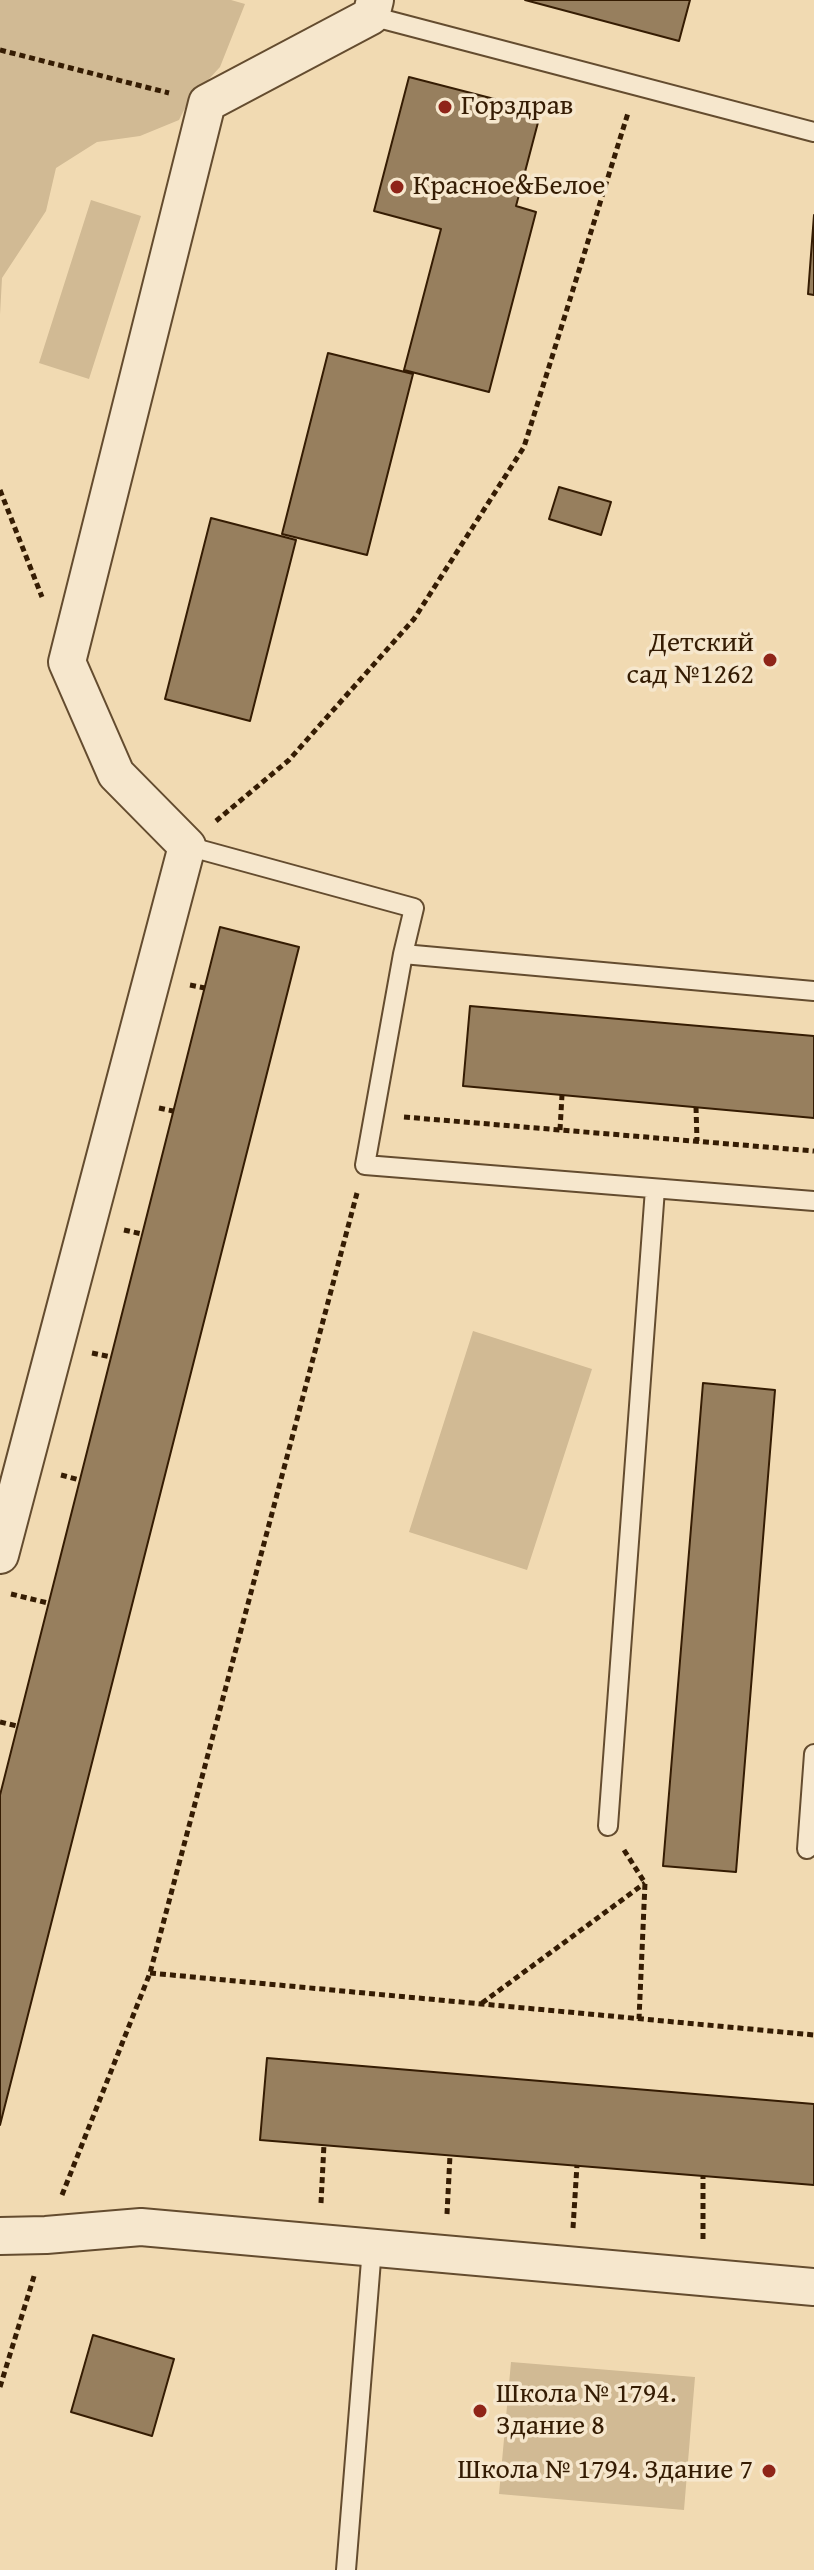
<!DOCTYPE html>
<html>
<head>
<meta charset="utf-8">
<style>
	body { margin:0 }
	canvas { display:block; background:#f1dab2 }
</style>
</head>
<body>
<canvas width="814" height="2570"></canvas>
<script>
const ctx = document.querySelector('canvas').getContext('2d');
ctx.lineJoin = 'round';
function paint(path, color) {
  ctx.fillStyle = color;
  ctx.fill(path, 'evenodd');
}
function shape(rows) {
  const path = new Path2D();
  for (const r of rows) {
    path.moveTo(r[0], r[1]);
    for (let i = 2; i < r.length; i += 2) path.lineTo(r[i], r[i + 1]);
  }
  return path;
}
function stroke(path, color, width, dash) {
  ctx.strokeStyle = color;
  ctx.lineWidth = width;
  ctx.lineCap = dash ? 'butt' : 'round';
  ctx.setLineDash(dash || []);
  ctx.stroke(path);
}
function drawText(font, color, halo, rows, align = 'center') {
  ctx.font = font + ' "Gentium Book Plus",serif';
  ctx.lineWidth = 7;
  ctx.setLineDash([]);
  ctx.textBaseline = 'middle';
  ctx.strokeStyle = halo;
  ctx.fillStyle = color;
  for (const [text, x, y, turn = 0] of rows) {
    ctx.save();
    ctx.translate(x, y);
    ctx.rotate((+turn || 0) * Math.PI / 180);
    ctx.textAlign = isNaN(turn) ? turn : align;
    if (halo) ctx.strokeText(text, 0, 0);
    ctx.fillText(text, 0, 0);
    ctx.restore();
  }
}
paint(shape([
	[0,0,231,0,245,4,220,67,188,102,179,120,140,136,97,142,56,168,46,211,2,278,0,315],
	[91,200,141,216,89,379,39,363],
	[473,1331,592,1369,527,1570,409,1532],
	[511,2362,695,2377,684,2510,499,2494]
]), '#d1ba94');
const building = shape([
	[525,0,690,0,679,41,525,0],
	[409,77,541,111,516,206,536,212,489,392,404,370,441,229,374,211,409,77],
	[814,215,814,295,808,294,814,215],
	[328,353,413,374,367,555,282,534,328,353],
	[559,487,611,502,601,535,549,519,559,487],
	[211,518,296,540,250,721,165,699,211,518],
	[220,927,299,947,0,2125,0,1795,220,927],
	[470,1006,814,1036,814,1118,463,1086,470,1006],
	[703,1383,775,1390,736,1872,663,1866,703,1383],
	[267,2058,814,2104,814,2185,260,2140,267,2058],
	[93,2335,174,2359,152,2436,71,2412,93,2335]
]);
paint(building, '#977f5e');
stroke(building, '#351c03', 2);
const service = shape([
	[371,16,814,132],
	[187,846,414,908,403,954,365,1165,814,1201],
	[403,954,814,991],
	[608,1826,655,1189],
	[807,1849,814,1754],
	[346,2570,372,2248]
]);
const minor = shape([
	[0,1555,187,846,116,774,67,662,207,103,371,16,375,0],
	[0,2236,46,2235,141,2227,814,2287]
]);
stroke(service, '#644c2f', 22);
stroke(minor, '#644c2f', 40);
stroke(shape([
	[0,50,169,93],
	[0,490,42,597],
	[216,821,289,760,414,619,524,447,628,113],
	[190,985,205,988],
	[696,1107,697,1141],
	[159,1108,173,1111],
	[404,1117,814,1151],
	[560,1130,562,1095],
	[124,1230,142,1234],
	[92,1353,111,1357],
	[61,1475,80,1480],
	[11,1594,48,1603],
	[0,1722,17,1726],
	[624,1850,645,1883,639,2019],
	[150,1973,814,2035],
	[482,2003,645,1883],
	[62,2195,150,1973,357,1193],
	[321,2203,324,2144],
	[447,2214,450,2155],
	[573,2228,577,2165],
	[703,2239,703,2176],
	[0,2387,35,2273]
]), '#351c03', 5, [6, 4]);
stroke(service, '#f6e7cd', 18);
stroke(minor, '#f6e7cd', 36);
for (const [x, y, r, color] of [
	[445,107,8,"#8f2418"],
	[397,187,8,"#8f2418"],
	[770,660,8,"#8f2418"],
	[480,2411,8,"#8f2418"],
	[769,2471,8,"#8f2418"]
]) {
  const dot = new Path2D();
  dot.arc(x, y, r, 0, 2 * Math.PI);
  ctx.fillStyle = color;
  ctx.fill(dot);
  stroke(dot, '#f6e7cd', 3);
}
drawText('28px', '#351c03', '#f6e7cd', [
	["Горздрав",461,107],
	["Красное&Белое",413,187],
	["Детский",754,644,"right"],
	["сад №1262",754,676,"right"],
	["Школа № 1794.",496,2395],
	["Здание 8",496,2427],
	["Школа № 1794. Здание 7",753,2471,"right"]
], 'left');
</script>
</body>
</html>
